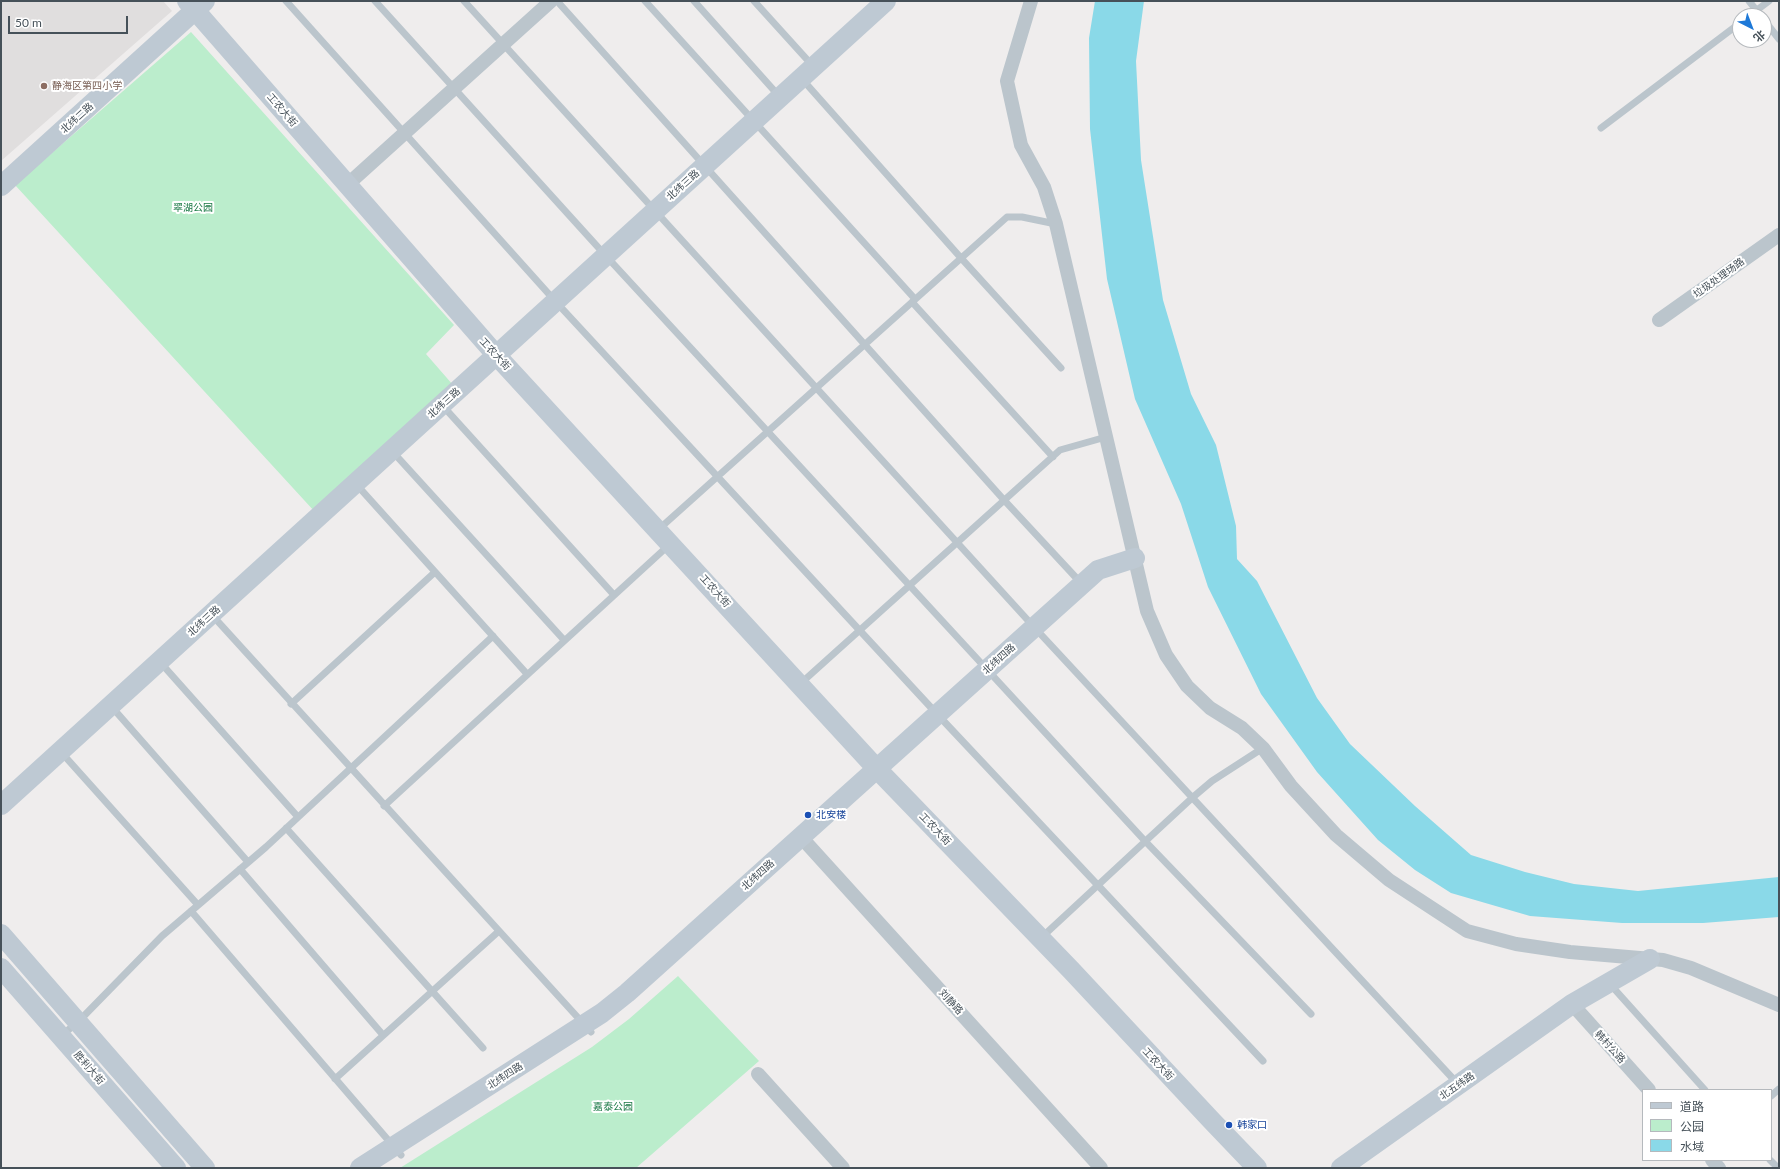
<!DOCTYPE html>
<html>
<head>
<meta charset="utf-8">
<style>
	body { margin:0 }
	#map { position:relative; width:1780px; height:1169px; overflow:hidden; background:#efeded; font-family:Lato,"Noto Sans SC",sans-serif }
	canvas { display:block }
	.frame { position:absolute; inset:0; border:2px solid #465159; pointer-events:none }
	.legend { position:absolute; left:1642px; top:1089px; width:130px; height:72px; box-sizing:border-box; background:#fff; border:1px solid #b5b9bd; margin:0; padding:5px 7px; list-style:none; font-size:12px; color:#465159 }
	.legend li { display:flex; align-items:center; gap:8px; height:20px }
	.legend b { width:20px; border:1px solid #b5b9bd }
	.north { position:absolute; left:1732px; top:8px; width:40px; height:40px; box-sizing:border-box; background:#fff; border:1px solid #b5b9bd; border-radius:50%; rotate:138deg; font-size:11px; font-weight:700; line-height:16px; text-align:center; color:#465159 }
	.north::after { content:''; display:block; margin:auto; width:14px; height:18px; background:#1e79d8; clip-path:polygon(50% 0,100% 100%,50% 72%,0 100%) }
	.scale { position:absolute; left:8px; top:16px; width:120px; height:18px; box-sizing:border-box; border:2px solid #465159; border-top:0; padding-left:5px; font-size:12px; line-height:14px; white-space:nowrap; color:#465159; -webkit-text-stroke:3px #fff; paint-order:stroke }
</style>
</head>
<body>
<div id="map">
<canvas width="1780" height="1169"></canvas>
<div class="frame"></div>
<ul class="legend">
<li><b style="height:5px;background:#bec9d3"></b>道路</li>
<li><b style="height:11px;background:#bbedcc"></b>公园</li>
<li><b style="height:11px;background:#8ad9e8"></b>水域</li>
</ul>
<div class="north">北</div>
<div class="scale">50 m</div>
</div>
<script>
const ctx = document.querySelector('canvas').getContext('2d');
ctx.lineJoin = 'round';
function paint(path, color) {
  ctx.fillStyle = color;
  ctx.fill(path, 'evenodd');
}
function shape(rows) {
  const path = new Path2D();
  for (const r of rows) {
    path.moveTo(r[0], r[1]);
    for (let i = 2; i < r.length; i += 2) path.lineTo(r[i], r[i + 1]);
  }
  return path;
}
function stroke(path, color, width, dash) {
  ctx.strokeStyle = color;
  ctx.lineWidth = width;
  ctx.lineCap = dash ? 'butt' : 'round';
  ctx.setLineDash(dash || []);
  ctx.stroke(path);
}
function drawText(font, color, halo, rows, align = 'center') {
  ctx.font = font + ' Lato,"Noto Sans SC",sans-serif';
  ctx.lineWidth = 4;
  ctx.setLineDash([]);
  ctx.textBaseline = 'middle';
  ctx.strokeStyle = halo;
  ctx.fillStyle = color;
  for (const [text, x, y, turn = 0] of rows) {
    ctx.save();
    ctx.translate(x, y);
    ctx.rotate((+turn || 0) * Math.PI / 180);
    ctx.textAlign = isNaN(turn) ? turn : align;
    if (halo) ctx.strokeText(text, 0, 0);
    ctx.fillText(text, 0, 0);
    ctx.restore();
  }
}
paint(shape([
	[1,1,163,1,172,11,1,161]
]), '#e0dede');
paint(shape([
	[191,32,454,325,426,354,453,385,315,512,15,185],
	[678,976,759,1061,636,1168,400,1168,592,1047,629,1019]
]), '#bbedcc');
paint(shape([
	[1095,1,1144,1,1136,61,1141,160,1163,300,1191,394,1216,445,1236,526,1237,559,1257,581,1317,698,1350,744,1415,806,1471,855,1525,872,1574,884,1638,891,1779,877,1779,917,1703,923,1622,923,1530,916,1451,893,1415,870,1378,840,1317,772,1261,694,1208,587,1181,504,1135,399,1107,279,1090,129,1089,38]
]), '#8ad9e8');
stroke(shape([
	[286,1,556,302,937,714,1263,1061],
	[375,1,606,256,1145,841,1311,1014],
	[464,1,1034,627,1457,1083],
	[557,1,1004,500,1081,583],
	[645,1,915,299],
	[694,1,779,96],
	[754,1,812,65],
	[1749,1,1761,16],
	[1749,16,1769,1],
	[1764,20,1779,39],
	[802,79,961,258,1061,368],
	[1601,128,1740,23],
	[912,302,1053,457],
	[442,405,614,595],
	[392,451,564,640],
	[356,484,527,674],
	[659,529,1007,217,1022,217,1056,224],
	[212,615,591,1032],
	[160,662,298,817],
	[800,684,1060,450,1106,437],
	[291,704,435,572],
	[111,706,248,862],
	[61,752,198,905],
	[384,806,669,545],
	[286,828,483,1048],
	[240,869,383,1035],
	[191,911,401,1155],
	[1042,937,1192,798,1212,781,1263,748],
	[1609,983,1705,1090],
	[62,1035,78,1022,162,936,266,847,493,636],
	[335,1079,499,931],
	[1771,1096,1779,1089],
	[1770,1160,1778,1168]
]), '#bbc5cc', 7);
stroke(shape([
	[1031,1,1007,81,1021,145,1044,187,1056,224,1147,611,1166,655,1187,686,1210,708,1242,728,1263,748,1291,786,1336,835,1389,880,1467,931,1516,944,1570,952,1663,960,1691,968,1779,1005],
	[347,185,551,1],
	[1659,320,1779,235],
	[801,837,1101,1168],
	[1572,1004,1649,1090],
	[758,1074,843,1168],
	[1712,1160,1719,1168]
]), '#bbc5cc', 14);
stroke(shape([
	[187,1,497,356,877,769,1071,970,1212,1121,1257,1168],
	[1,186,205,1],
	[1,805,886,1],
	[1,934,205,1168],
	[1,968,176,1168],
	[360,1168,602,1013,627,993,1098,570,1135,558],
	[1341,1168,1572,1004,1650,959]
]), '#bec9d3', 20);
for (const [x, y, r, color] of [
	[44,86,4,"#8d6e63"],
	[808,815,4,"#1a4fb4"],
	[1229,1125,4,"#1a4fb4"]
]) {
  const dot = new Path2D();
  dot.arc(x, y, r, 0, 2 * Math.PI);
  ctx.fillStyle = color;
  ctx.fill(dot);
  stroke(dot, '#fff', 1.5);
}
drawText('10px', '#785e54', '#fff', [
	["静海区第四小学",52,86]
], 'left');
drawText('10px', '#465159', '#fff', [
	["工农大街",282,110,49],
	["北纬二路",77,118,-42],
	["北纬三路",683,185,-42],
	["垃圾处理场路",1719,278,-36],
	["工农大街",495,354,47],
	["北纬三路",444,403,-42],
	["工农大街",715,591,48],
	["北纬三路",204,621,-42],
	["北纬四路",999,659,-42],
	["工农大街",935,829,46],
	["北纬四路",758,875,-42],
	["刘静路",951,1002,48],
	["韩村公路",1610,1047,48],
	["工农大街",1158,1064,47],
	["胜利大街",89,1068,49],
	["北纬四路",505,1076,-33],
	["北五纬路",1457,1086,-35]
]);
drawText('10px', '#197844', '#fff', [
	["翠湖公园",193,208],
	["嘉泰公园",613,1107]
]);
drawText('10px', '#164399', '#fff', [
	["北安楼",816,815],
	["韩家口",1237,1125]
], 'left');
</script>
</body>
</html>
